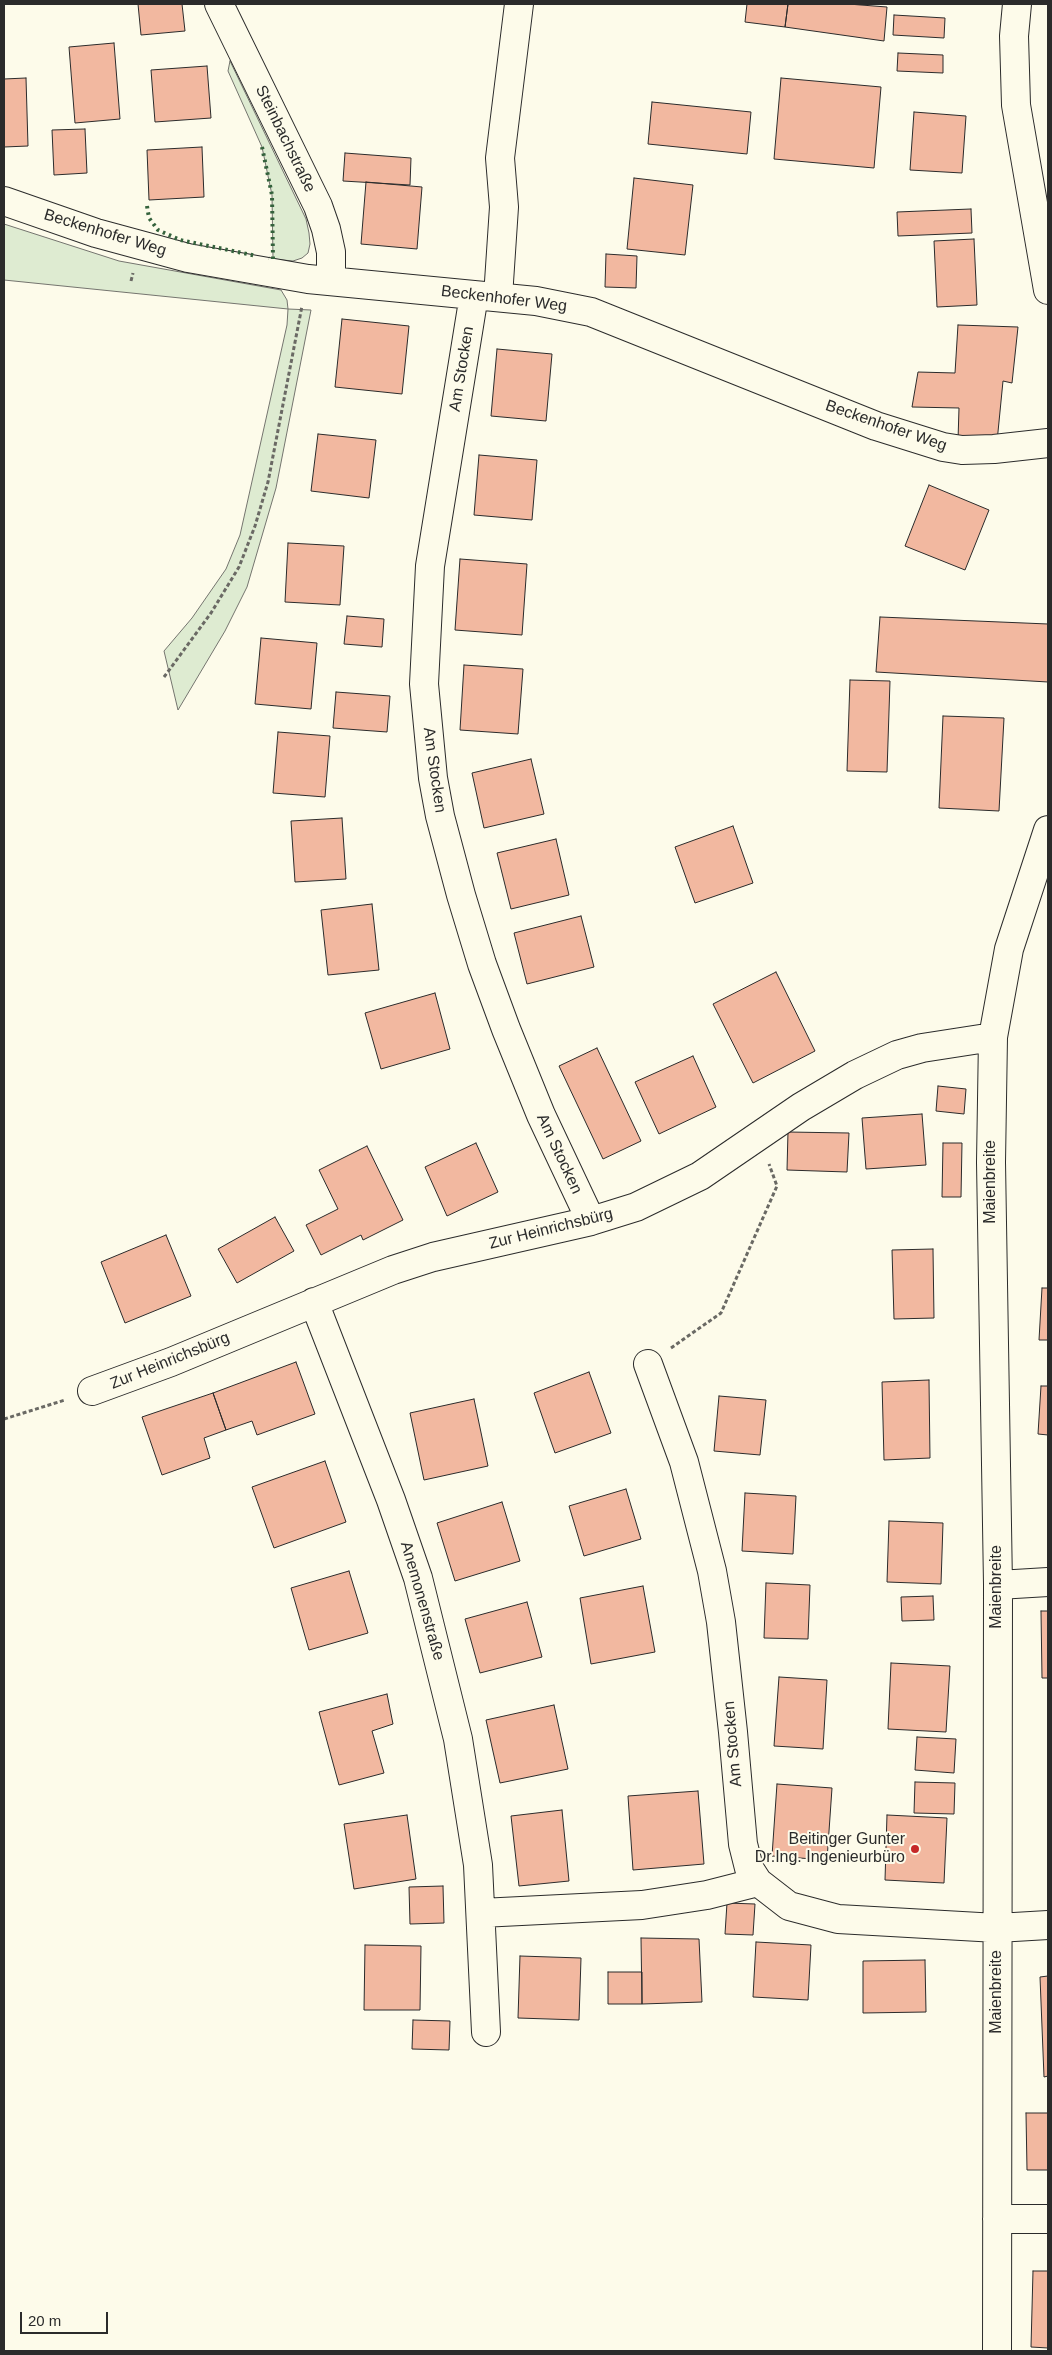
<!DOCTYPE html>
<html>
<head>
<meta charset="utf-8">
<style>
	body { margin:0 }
	#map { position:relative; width:1052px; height:2355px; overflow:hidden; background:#fdfbea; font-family:Helvetica,sans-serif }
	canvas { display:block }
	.frame { position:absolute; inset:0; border:5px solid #2b2b2b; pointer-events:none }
	.scale { position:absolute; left:20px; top:2312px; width:88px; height:22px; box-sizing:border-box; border:2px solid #2b2b2b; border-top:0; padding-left:6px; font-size:15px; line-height:18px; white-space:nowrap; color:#2b2b2b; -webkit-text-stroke:4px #fdfbea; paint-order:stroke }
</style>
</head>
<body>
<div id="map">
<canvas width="1052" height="2355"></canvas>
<div class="frame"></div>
<div class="scale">20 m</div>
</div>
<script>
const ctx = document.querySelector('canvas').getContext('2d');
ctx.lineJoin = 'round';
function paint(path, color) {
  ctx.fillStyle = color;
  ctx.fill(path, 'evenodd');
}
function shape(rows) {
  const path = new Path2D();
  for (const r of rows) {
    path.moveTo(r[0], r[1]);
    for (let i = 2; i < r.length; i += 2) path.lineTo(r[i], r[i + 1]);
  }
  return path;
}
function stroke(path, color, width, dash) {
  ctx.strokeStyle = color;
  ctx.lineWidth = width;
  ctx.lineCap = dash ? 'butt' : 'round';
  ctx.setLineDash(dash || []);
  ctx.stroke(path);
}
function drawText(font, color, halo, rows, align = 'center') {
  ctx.font = font + ' Helvetica,sans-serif';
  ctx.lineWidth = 4;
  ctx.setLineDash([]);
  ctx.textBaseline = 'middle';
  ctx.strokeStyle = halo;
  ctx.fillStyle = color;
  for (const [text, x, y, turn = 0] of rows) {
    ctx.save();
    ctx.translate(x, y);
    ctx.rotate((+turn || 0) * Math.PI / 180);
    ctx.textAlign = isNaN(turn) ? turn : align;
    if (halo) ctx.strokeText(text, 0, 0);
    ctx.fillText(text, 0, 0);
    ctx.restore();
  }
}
const green = shape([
	[230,61,306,219,309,233,310,244,308,253,302,258,293,261,273,259,272,195,262,147,228,71,230,61],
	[4,224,119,261,281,290,287,300,288,309,311,310,276,488,247,587,225,631,178,710,164,651,192,618,226,569,240,535,287,325,288,309,4,280,4,224]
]);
paint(green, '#deebd1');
stroke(green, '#74746e', 1);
const building = shape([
	[138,4,182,4,185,31,141,35,138,4],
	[747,4,788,4,785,27,745,22,747,4],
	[788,4,848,4,887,7,884,41,785,27,788,4],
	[894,15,945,18,944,38,893,35,894,15],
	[114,43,120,119,75,123,69,47,114,43],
	[898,53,943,55,943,73,897,71,898,53],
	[207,66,211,118,155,122,151,70,207,66],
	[26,78,28,146,4,147,4,79,26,78],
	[781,78,881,87,874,168,774,159,781,78],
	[652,102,751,112,747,154,648,144,652,102],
	[914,112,966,116,962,173,910,170,914,112],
	[85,129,87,173,54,175,52,130,85,129],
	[202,147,204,197,149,200,147,150,202,147],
	[345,153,411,158,410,185,343,181,345,153],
	[634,178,693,185,685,255,627,249,634,178],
	[366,182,422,187,417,249,361,244,366,182],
	[971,209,972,233,898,236,897,212,971,209],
	[974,239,977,305,937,307,934,241,974,239],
	[606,254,637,256,636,288,605,287,606,254],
	[342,319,409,326,402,394,335,387,342,319],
	[958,325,1018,327,1012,383,1003,381,997,442,958,440,959,408,912,407,918,372,955,373,958,325],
	[497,349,552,354,546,421,491,416,497,349],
	[318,434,376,440,369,498,311,491,318,434],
	[479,455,537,460,532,520,474,515,479,455],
	[929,485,989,510,965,570,905,546,929,485],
	[288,543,344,546,340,605,285,602,288,543],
	[460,559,527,564,522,635,455,630,460,559],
	[347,616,384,619,382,647,344,644,347,616],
	[880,617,1048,624,1048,682,876,672,880,617],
	[261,638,317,643,311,709,255,704,261,638],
	[464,665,523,669,518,734,460,730,464,665],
	[850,680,890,681,887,772,847,771,850,680],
	[336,692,390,696,387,732,333,728,336,692],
	[943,716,1004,718,999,811,939,808,943,716],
	[278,732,330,736,325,797,273,793,278,732],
	[531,759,544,814,484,828,472,773,531,759],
	[342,818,346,879,295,882,291,821,342,818],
	[733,826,753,883,695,903,675,847,733,826],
	[556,839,569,895,511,909,497,853,556,839],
	[372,904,379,970,328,975,321,910,372,904],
	[581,916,594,967,527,984,514,933,581,916],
	[776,972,815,1051,753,1083,713,1004,776,972],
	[435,993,450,1049,381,1069,365,1013,435,993],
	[597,1048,641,1141,603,1159,559,1066,597,1048],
	[693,1056,716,1107,659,1134,635,1082,693,1056],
	[938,1086,966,1089,964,1114,936,1111,938,1086],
	[922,1114,926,1165,866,1169,862,1118,922,1114],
	[788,1132,849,1133,847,1172,787,1170,788,1132],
	[476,1143,498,1192,447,1216,425,1167,476,1143],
	[943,1143,962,1143,961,1197,942,1197,943,1143],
	[367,1146,403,1220,363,1240,361,1235,321,1255,306,1225,338,1209,319,1170,367,1146],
	[275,1217,294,1251,237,1283,218,1249,275,1217],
	[166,1235,191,1296,125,1323,101,1262,166,1235],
	[933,1249,934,1318,894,1319,892,1250,933,1249],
	[1042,1288,1048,1288,1048,1340,1039,1340,1042,1288],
	[296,1362,315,1414,257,1435,252,1421,226,1430,213,1393,296,1362],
	[589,1372,611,1433,555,1453,534,1393,589,1372],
	[929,1380,930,1458,884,1460,882,1382,929,1380],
	[1041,1386,1048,1386,1048,1435,1038,1434,1041,1386],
	[213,1393,226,1430,204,1438,210,1458,162,1475,142,1417,213,1393],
	[719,1396,766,1400,760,1455,714,1451,719,1396],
	[474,1399,488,1466,424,1480,410,1413,474,1399],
	[325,1461,346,1522,274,1548,252,1487,325,1461],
	[626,1489,641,1539,584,1556,569,1506,626,1489],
	[745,1493,796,1496,793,1554,742,1551,745,1493],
	[502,1502,520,1561,455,1581,437,1523,502,1502],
	[889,1521,943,1523,941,1584,887,1582,889,1521],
	[349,1571,368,1633,309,1650,291,1588,349,1571],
	[766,1583,810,1585,808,1639,764,1638,766,1583],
	[643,1586,655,1652,591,1664,580,1598,643,1586],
	[933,1596,934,1620,902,1621,901,1597,933,1596],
	[527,1602,542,1657,480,1673,465,1619,527,1602],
	[1041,1611,1048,1611,1048,1678,1042,1678,1041,1611],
	[891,1663,950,1666,946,1732,888,1729,891,1663],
	[779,1677,827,1680,823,1749,774,1746,779,1677],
	[387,1694,393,1724,372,1731,384,1773,339,1785,319,1712,387,1694],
	[554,1705,568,1769,500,1783,486,1720,554,1705],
	[917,1737,956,1739,954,1773,915,1770,917,1737],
	[915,1782,955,1783,954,1814,914,1813,915,1782],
	[777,1784,832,1788,827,1860,772,1856,777,1784],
	[698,1791,704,1864,633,1870,628,1796,698,1791],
	[562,1810,569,1881,519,1886,511,1816,562,1810],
	[407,1815,416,1879,354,1889,344,1824,407,1815],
	[887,1815,947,1818,944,1883,885,1880,887,1815],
	[443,1886,444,1923,410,1924,409,1887,443,1886],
	[727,1903,755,1904,753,1935,725,1934,727,1903],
	[641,1938,699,1939,702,2002,642,2004,641,1938],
	[756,1942,811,1945,808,2000,753,1997,756,1942],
	[365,1945,421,1946,420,2010,364,2010,365,1945],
	[520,1956,581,1958,579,2020,518,2018,520,1956],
	[925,1960,926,2012,863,2013,863,1961,925,1960],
	[608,1972,642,1972,642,2004,608,2004,608,1972],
	[1048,1976,1048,2076,1044,2077,1040,1977,1048,1976],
	[413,2020,450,2021,449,2050,412,2049,413,2020],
	[1026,2113,1048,2113,1048,2170,1027,2170,1026,2113],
	[1033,2271,1048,2271,1048,2348,1031,2347,1033,2271]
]);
paint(building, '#f2b8a0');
stroke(building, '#2b2b2b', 1);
const minor = shape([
	[219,4,318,206,326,229,331,252,331,281],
	[1017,4,1014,36,1016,105,1048,290],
	[4,201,96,233,188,258,308,279,536,301,591,312,876,426,943,447,962,450,994,449,1048,443],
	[474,295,430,566,424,684,433,778,440,816,461,895,482,964,506,1029,541,1115,591,1221],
	[498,297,504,207,500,158,519,4],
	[314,1302,391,1500,418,1578,458,1739,478,1865,486,2032],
	[648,1364,684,1462,712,1571,721,1622,733,1732,743,1844,749,1868,758,1882,789,1906,838,1919,997,1928,1048,1925],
	[92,1391,171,1362,393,1270,433,1257,591,1221,636,1207,700,1176,801,1107,855,1075,897,1055,922,1048,993,1037],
	[998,1585,1048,1582],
	[481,1913,642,1905,707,1895,758,1882],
	[997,2219,1048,2219],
	[997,2351,998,1585,991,1162,993,1037,1009,949,1048,830]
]);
stroke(minor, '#2b2b2b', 30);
stroke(shape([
	[131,281,133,273],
	[164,677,211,613,239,567,255,526,268,482,302,306],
	[671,1348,721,1313,777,1186,769,1164],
	[4,1419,65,1400]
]), '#6a6964', 3, [4, 2.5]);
stroke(minor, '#fdfbea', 28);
stroke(shape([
	[262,147,272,195,273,259,269,258],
	[147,206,149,218,158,230,180,240,257,256]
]), '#34623c', 4, [2.5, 4]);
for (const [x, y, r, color] of [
	[915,1849,5,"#c62828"]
]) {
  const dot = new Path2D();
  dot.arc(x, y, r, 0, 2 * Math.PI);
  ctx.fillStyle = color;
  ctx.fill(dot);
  stroke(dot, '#fdfbea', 2);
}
drawText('16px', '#2b2b2b', '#fdfbea', [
	["Steinbachstraße",285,139,64],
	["Beckenhofer Weg",105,233,17],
	["Beckenhofer Weg",504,299,7],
	["Am Stocken",462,369,-81],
	["Beckenhofer Weg",886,426,19],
	["Am Stocken",434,770,82],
	["Am Stocken",559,1154,65],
	["Maienbreite",991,1182,-90],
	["Zur Heinrichsbürg",551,1229,-14],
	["Zur Heinrichsbürg",170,1361,-22],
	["Maienbreite",997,1587,-90],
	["Anemonenstraße",422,1601,74],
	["Am Stocken",733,1744,-95],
	["Maienbreite",997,1992,-90]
]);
drawText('16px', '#2b2b2b', '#fdfbea', [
	["Beitinger Gunter",905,1840],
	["Dr.Ing. Ingenieurbüro",905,1858]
], 'right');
</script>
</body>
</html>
